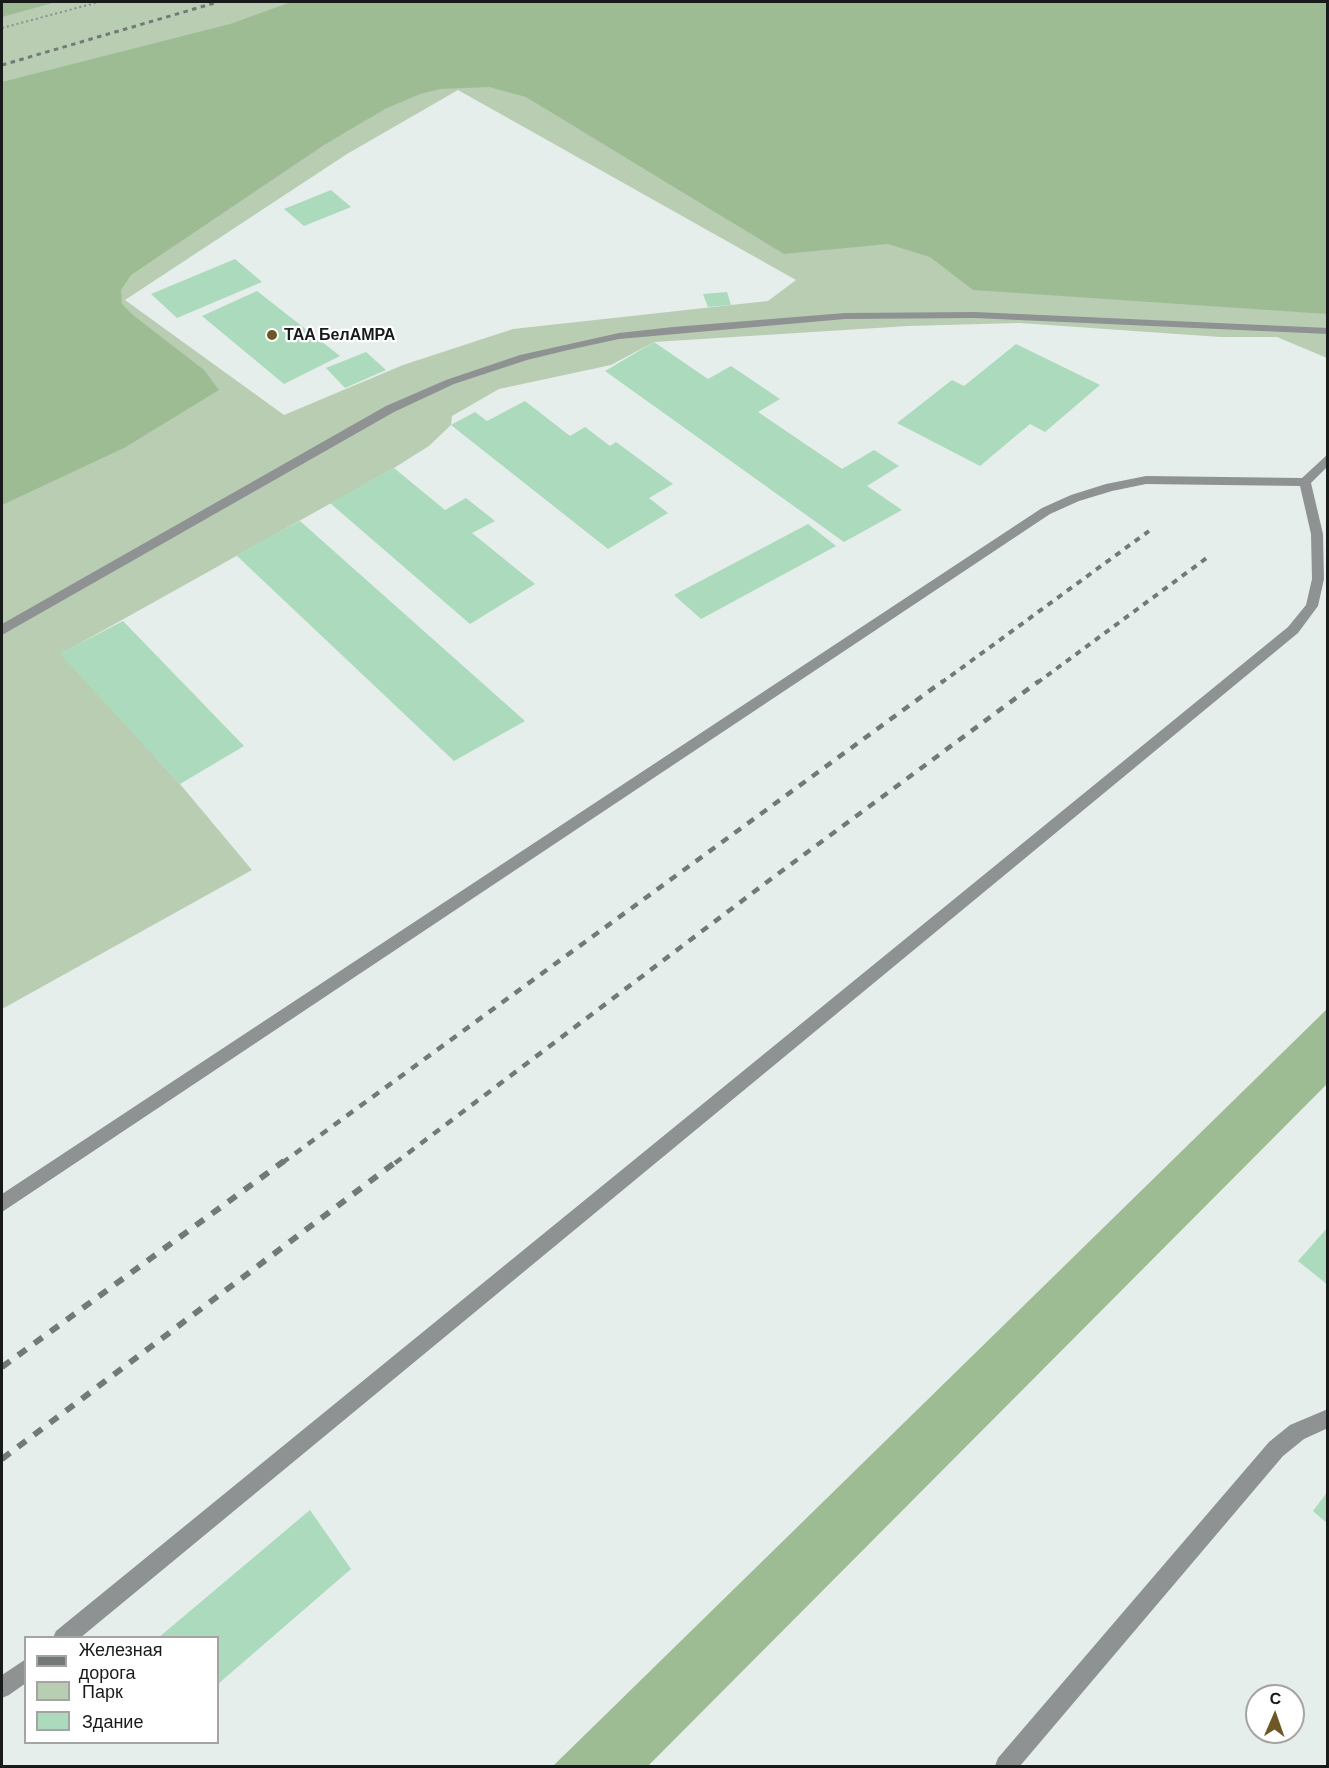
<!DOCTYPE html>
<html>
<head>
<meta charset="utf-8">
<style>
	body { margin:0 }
	#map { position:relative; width:1329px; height:1768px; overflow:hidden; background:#e5eeeb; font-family:Barlow,sans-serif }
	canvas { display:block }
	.frame { position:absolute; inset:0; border:3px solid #181b1a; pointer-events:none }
	.legend { position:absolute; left:24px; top:1636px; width:195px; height:108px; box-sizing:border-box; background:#fff; border:2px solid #a3a4a3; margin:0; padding:8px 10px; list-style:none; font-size:18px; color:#181b1a }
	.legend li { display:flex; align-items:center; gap:12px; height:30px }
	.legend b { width:30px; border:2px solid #a3a4a3 }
	.north { position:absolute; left:1245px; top:1684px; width:60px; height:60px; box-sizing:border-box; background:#fff; border:2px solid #a3a4a3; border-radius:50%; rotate:2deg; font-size:16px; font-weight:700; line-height:24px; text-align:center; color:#181b1a }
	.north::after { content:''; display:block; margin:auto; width:21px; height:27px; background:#6e5727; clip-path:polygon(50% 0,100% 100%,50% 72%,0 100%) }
</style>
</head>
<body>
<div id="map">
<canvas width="1329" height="1768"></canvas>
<div class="frame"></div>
<ul class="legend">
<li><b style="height:8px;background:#737977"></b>Железная дорога</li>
<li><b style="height:16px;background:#b9cdb3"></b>Парк</li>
<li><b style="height:16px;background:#abdabc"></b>Здание</li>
</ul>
<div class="north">С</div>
</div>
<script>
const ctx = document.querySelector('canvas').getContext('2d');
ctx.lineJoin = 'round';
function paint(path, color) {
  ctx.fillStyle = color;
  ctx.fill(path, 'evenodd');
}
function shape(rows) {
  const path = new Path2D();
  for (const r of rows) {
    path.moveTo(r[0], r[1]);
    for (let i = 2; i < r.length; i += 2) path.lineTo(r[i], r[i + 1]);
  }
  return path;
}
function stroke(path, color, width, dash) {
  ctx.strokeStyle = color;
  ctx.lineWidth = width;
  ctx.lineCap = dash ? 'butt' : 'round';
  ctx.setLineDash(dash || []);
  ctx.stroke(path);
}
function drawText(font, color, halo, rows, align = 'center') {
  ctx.font = font + ' Barlow,sans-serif';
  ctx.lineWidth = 4.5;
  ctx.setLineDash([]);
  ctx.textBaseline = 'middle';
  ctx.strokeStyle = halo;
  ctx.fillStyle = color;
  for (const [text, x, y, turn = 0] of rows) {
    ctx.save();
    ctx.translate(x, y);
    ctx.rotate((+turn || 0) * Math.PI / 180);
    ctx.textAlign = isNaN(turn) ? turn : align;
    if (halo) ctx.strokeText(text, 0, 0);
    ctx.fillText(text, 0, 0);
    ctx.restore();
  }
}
paint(shape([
	[2,2,1327,2,1327,358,1277,337,1220,337,1020,323,908,326,654,342,611,365,499,389,452,416,451,425,429,446,394,468,61,654,180,784,252,870,2,1009],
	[458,90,796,280,768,301,513,329,403,365,284,415,125,300,347,154]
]), '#b9cdb3');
paint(shape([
	[2,2,56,2,2,17],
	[291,2,1327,2,1327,314,973,290,930,257,888,244,784,254,526,97,489,87,440,89,420,94,385,109,324,145,131,275,121,290,122,304,133,315,204,370,219,390,124,448,2,505,2,82,230,24],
	[1327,1009,1327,1084,648,1766,553,1766]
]), '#9ebc94');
paint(shape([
	[331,190,351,207,304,226,284,209],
	[235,259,262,282,177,318,151,294],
	[257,291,340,356,284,384,202,316],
	[727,292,731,305,708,307,703,294],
	[654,342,708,379,731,366,780,399,758,412,842,469,874,450,899,466,867,486,902,510,844,542,605,371],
	[1016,344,1100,385,1045,432,1030,424,980,466,897,423,952,380,964,386],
	[366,352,386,370,345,388,326,368],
	[525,401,570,436,585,427,610,446,616,442,673,484,649,498,668,513,608,549,451,425,475,412,487,421],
	[394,468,445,510,466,498,495,521,472,533,535,584,470,624,330,503],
	[300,521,525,721,454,761,236,555],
	[808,524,836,546,701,619,674,595],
	[123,621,244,746,180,784,60,654],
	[1328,1227,1328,1285,1298,1261],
	[1328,1491,1328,1524,1313,1511],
	[310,1510,351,1569,218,1684,218,1638,158,1638]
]), '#abdabc');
stroke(shape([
	[2,28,99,2]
]), '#8a908e', 2, [2, 3]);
paint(shape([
	[975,312,1328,328,1328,334,975,318,845,319,619,339,568,350,527,360,454,384,394,412,2,635,2,624,386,406,446,380,520,355,619,333,673,327,845,313,975,312],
	[1328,454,1328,466,1311,483,1323,534,1324,579,1318,606,1298,633,80,1638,53,1638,56,1631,1288,627,1306,605,1312,579,1311,534,1300,486,1146,484,1112,491,1079,501,1050,514,2,1212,2,1194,1042,508,1071,495,1106,484,1146,476,1302,478,1328,454],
	[1328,1409,1328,1428,1304,1439,1283,1456,1020,1766,995,1766,998,1758,1269,1442,1290,1425,1328,1409],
	[26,1659,26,1683,9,1695,2,1698,2,1675,26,1659]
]), '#8e9292');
stroke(shape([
	[2,65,218,2]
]), '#737977', 3, [4.5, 4.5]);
stroke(shape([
	[941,683,1149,531],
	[1037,683,1208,557]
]), '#737977', 4, [6, 6]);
stroke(shape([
	[282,1163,943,681],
	[395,1163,767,882,1039,681]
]), '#737977', 4.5, [8, 8]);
stroke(shape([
	[2,1367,284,1161],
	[2,1459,397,1161]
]), '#737977', 6, [10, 10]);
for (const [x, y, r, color] of [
	[272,335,6,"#6e5727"]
]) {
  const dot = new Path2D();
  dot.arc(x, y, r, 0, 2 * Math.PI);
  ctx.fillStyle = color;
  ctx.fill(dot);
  stroke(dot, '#fff', 2);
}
drawText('bold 16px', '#181b1a', '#fff', [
	["ТАА БелАМРА",284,335]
], 'left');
</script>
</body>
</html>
